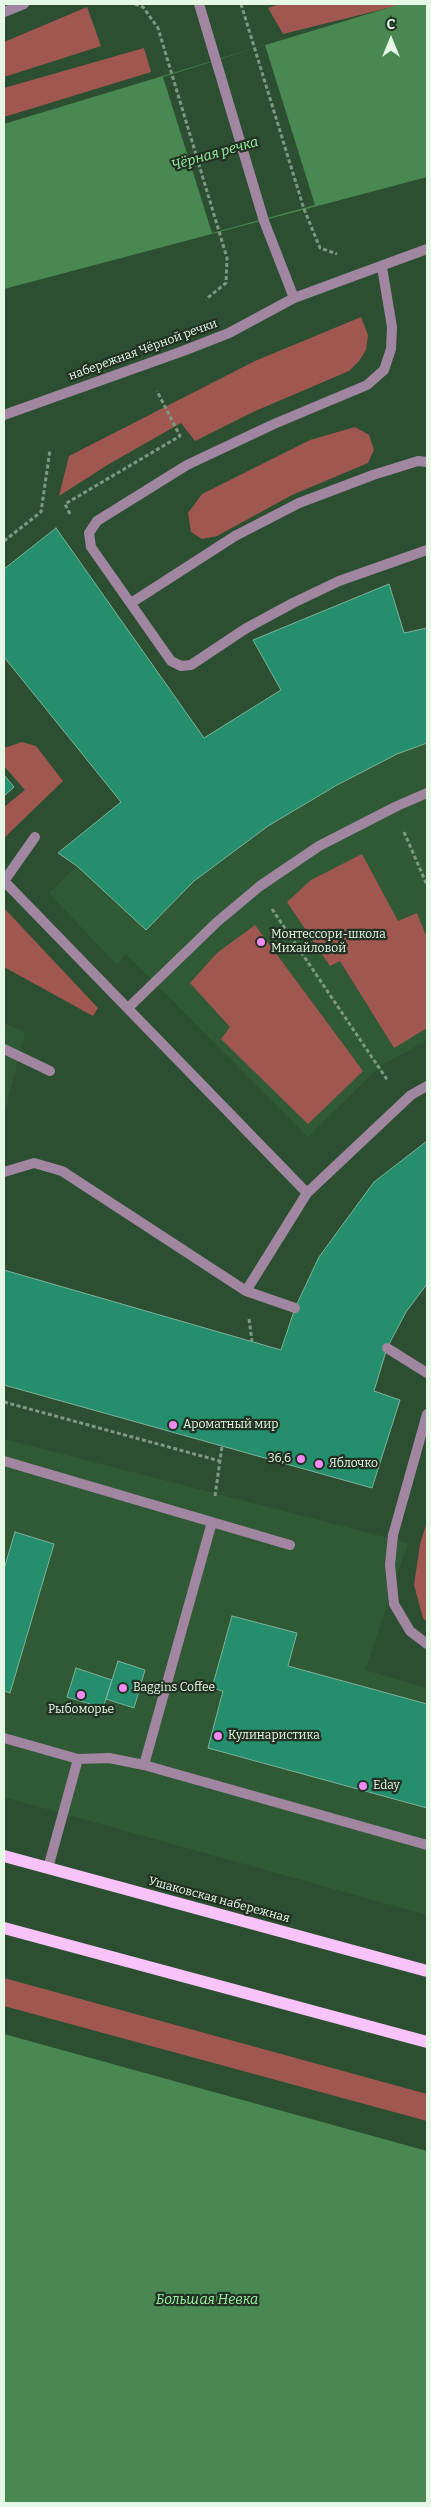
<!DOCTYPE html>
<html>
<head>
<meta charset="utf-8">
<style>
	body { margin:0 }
	#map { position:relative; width:431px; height:2507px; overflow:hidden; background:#2d4f31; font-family:Bitter,serif }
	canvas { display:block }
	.frame { position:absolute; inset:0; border:5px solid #e4f8e5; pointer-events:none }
	.north { position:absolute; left:366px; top:15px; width:50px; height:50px; -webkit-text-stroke:4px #223123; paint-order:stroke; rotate:0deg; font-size:14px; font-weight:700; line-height:20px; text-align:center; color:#e4f8e5 }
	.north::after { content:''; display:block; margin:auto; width:18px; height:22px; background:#e4f8e5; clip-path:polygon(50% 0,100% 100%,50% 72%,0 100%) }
</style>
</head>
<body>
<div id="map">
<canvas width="431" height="2507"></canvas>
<div class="frame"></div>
<div class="north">С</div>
</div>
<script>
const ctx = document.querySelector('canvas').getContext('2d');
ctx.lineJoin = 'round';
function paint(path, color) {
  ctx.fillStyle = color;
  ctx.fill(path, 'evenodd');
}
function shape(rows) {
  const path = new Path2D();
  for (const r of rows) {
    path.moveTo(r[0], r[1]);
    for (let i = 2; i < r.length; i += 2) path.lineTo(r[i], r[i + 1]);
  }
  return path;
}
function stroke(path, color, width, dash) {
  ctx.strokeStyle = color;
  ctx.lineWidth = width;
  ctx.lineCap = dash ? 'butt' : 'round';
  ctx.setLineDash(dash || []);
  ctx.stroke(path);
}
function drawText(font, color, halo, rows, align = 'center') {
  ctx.font = font + ' Bitter,serif';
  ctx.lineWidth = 4.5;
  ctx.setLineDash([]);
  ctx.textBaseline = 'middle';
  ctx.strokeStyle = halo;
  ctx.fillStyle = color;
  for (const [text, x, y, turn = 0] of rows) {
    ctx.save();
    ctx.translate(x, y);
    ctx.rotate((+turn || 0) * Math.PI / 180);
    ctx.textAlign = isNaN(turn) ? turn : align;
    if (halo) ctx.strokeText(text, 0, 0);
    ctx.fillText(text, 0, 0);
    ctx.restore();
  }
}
paint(shape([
	[427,743,427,1040,379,1067,308,1137,126,954,117,965,49,893,77,866,146,929,194,881,268,826,337,785,397,754],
	[4,1023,25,1032,4,1116],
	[4,1439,408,1543,365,1670,427,1688,427,1915,4,1797]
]), '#305935');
paint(shape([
	[280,4,404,4,283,34,268,8],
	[87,7,101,46,4,77,4,42],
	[144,48,151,72,4,117,4,88],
	[361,317,368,335,366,350,359,361,349,371,253,412,195,441,181,423,109,464,59,496,69,456,255,361],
	[355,427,369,435,374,450,368,463,292,495,217,536,202,539,191,532,188,513,202,494,310,440],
	[22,742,36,746,63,781,4,838,4,807,25,790,4,766,4,748],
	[362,854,398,921,417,913,427,938,427,1028,394,1048,340,961,330,966,287,902,311,880],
	[4,908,98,1008,93,1016,4,967],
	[255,925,363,1071,308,1124,221,1039,230,1027,190,983,217,953],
	[427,1522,427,1622,423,1618,414,1585,420,1544],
	[4,1978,427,2094,427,2121,4,2006]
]), '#a05750');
paint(shape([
	[401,4,427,4,427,177,4,289,4,124],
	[4,2034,427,2151,427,2503,4,2503]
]), '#498850');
paint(shape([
	[265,45,315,205,212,233,163,77]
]), '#2d4f31');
const building = shape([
	[56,528,204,738,281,690,253,640,389,584,404,633,427,628,427,743,397,754,337,785,268,826,194,881,146,930,77,866,58,853,121,802,4,657,4,569,56,528],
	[4,775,14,787,4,796,4,775],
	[427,1141,427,1284,406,1312,387,1348,374,1391,400,1400,372,1488,4,1385,4,1270,281,1350,295,1308,319,1257,374,1182,427,1141],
	[15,1532,54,1544,10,1693,4,1691,4,1569,15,1532],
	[232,1616,297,1633,288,1666,427,1704,427,1808,208,1748,223,1691,212,1688,232,1616],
	[118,1661,145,1670,134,1708,106,1699,118,1661],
	[76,1668,112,1680,103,1708,67,1697,76,1668]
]);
paint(building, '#258e6c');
stroke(building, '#7db29b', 1);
stroke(shape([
	[135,4,143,7,158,28,227,258,226,283,206,299],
	[241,4,304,209,320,248,337,254],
	[70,514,65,504,180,436,157,391],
	[4,541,41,512,50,450],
	[404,832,427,885],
	[272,909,388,1081],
	[249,1319,252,1341],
	[4,1402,220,1461],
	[215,1496,222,1446]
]), '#7d9980', 3, [4, 2.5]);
stroke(shape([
	[382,267,392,327,391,349,384,370,367,385,274,424,187,465,97,521,89,533,91,547,171,661,181,666,191,665,245,629,293,603,339,581,427,550],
	[131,603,235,536,299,503,373,475,418,461,427,462],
	[4,881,307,1193],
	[4,881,35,837],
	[128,1008,217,922,260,886,319,846,397,806,427,793],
	[4,1049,50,1071],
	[4,1172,34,1163,62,1171,246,1291,295,1308],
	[246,1291,307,1193,411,1095,427,1086],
	[387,1348,427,1373],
	[427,1414,393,1535,390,1565,394,1604,410,1631,427,1644],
	[4,1461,290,1545],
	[4,1738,78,1759,109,1758,144,1765,427,1845],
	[144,1765,212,1522],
	[48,1868,78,1759]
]), '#a086a0', 10);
stroke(shape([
	[199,4,264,221,294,298],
	[4,415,183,351,229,333,294,298,427,249]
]), '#a086a0', 10);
stroke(shape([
	[4,12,24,4]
]), '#a086a0', 10);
stroke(shape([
	[4,1856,427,1971],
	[4,1928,427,2042]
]), '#f8c3f8', 12);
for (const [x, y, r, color] of [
	[261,942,5,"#f18af4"],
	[173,1425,5,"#f18af4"],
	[301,1459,5,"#f18af4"],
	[319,1464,5,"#f18af4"],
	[123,1688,5,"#f18af4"],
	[81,1695,5,"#f18af4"],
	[218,1736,5,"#f18af4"],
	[363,1786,5,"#f18af4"]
]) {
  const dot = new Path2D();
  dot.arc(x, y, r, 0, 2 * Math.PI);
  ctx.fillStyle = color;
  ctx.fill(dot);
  stroke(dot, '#223123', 2);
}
drawText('12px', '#e4f8e5', '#223123', [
	["набережная Чёрной речки",143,350,-20],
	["Ушаковская набережная",219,1900,15]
]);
drawText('12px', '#e4f8e5', '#223123', [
	["Монтессори-школа",271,935],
	["Михайловой",271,949],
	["Ароматный мир",183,1425],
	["36,6",291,1459,"right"],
	["Яблочко",329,1464],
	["Baggins Coffee",133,1688],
	["Рыбоморье",81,1710,"center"],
	["Кулинаристика",228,1736],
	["Eday",373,1786]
], 'left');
drawText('italic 14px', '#9af2a2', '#223123', [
	["Чёрная речка",215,154,-16],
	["Большая Невка",207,2300]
]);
</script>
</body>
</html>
